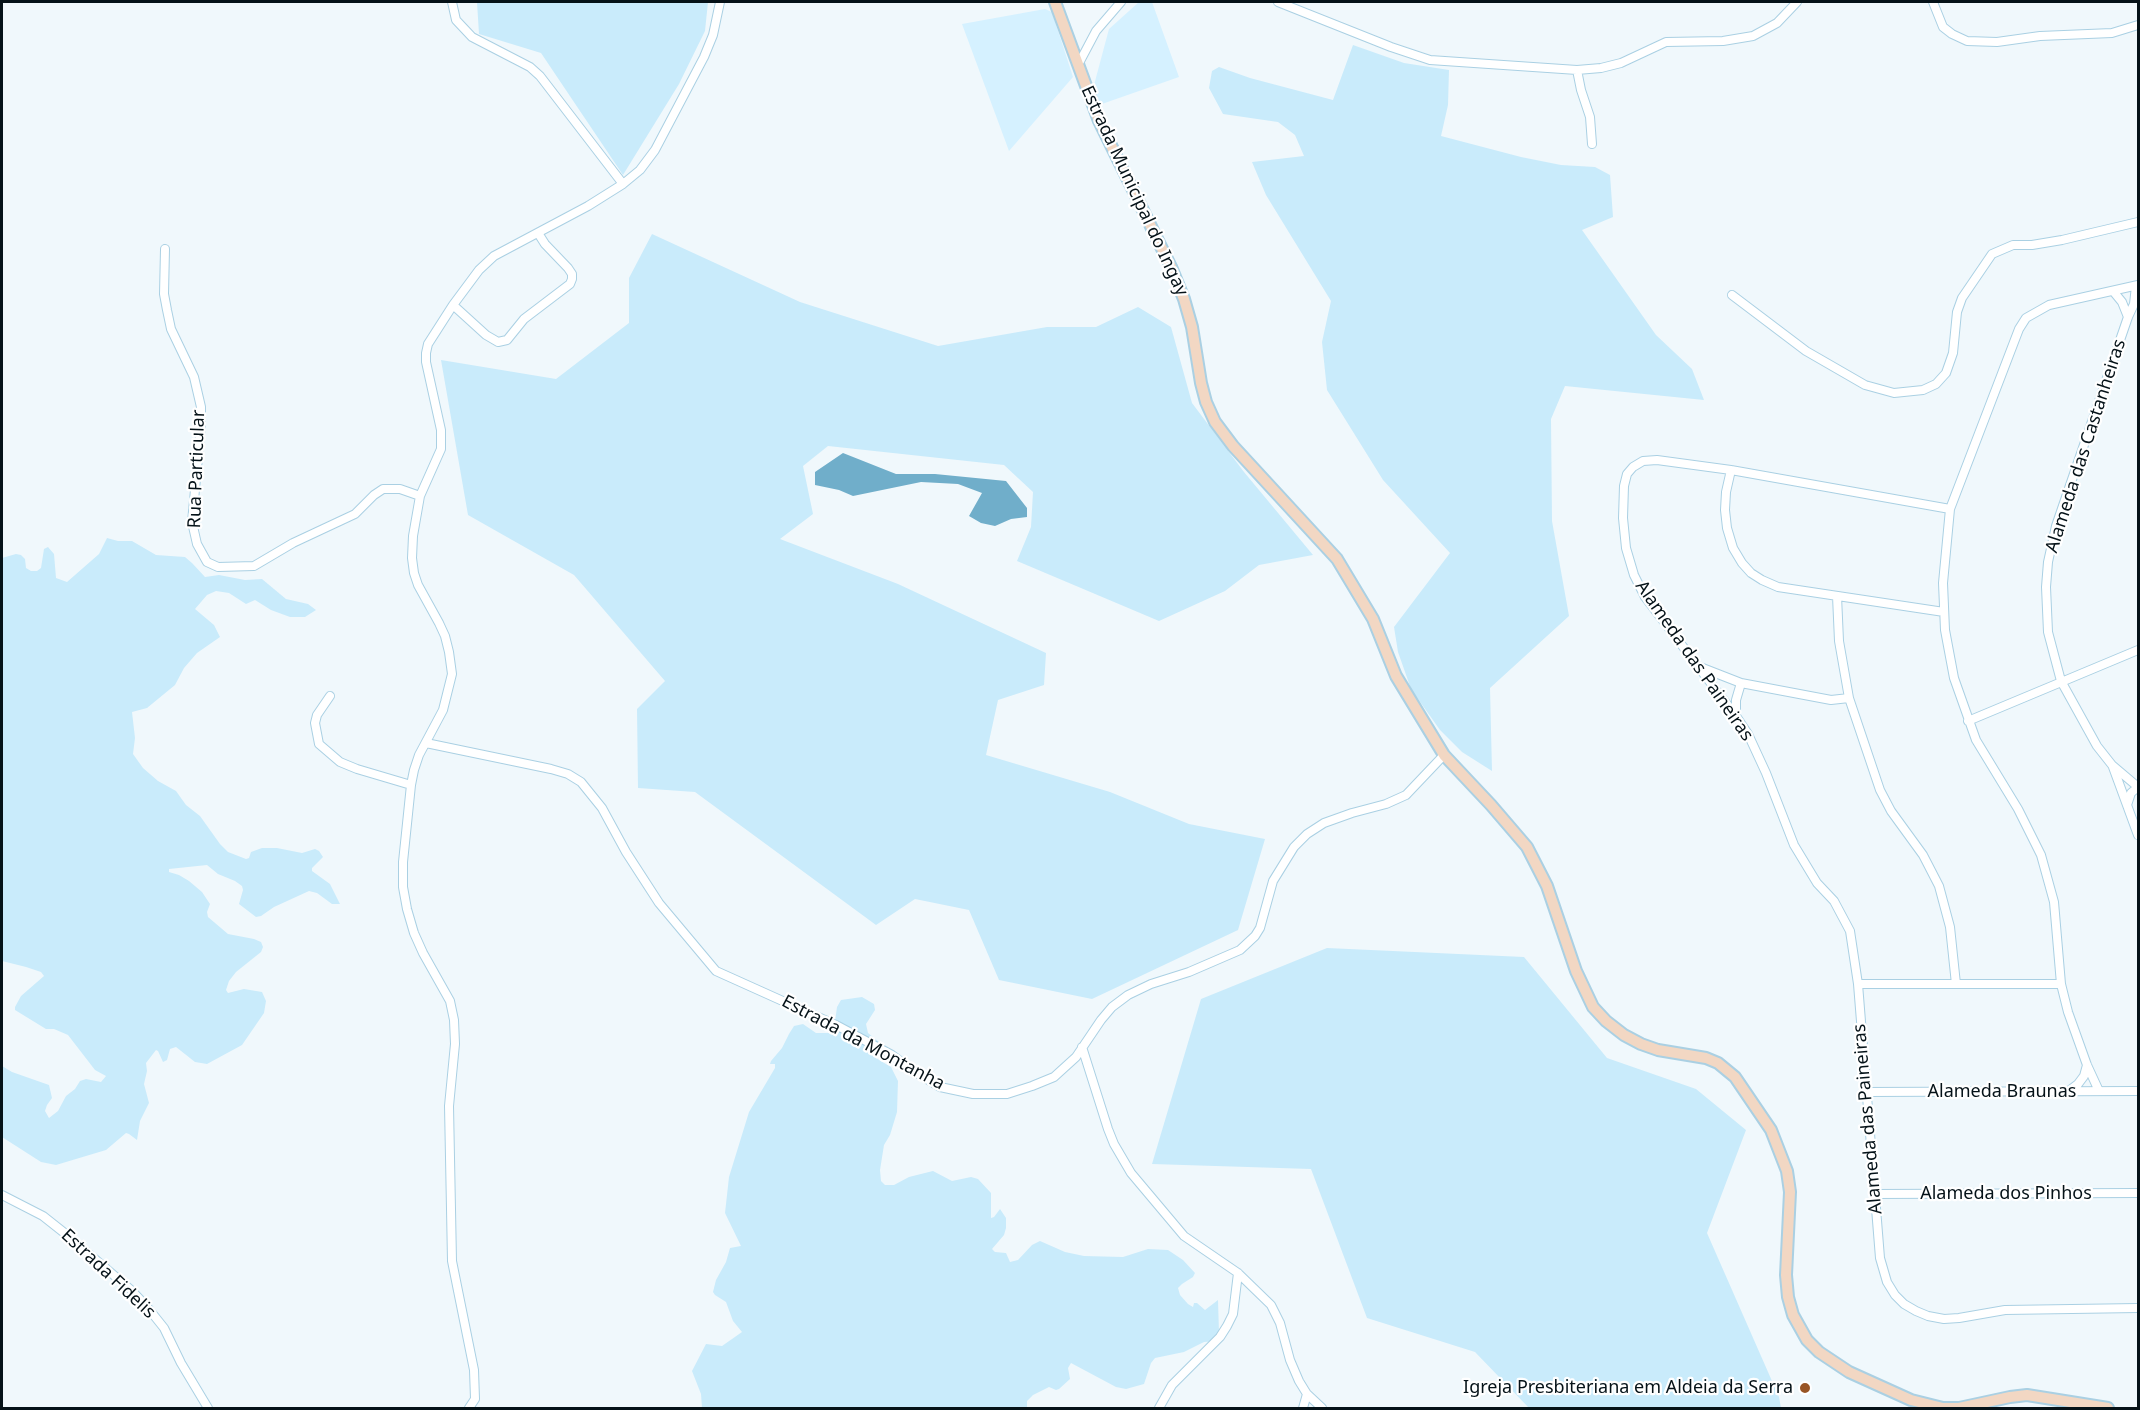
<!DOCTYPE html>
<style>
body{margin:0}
#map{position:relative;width:2140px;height:1410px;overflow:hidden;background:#f0f8fc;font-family:"Noto Sans",sans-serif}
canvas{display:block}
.frame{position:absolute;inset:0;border:3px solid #051218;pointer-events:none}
</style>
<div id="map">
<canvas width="2140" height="1410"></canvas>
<div class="frame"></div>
</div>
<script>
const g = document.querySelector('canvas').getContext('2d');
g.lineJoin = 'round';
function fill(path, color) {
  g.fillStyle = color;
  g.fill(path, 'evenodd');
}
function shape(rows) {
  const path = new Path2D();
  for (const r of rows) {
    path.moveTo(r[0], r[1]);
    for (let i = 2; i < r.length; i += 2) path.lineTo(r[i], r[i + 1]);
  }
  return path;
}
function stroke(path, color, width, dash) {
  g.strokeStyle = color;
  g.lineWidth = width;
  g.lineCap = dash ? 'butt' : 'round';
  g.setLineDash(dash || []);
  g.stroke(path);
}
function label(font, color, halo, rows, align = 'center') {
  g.font = font + ' "Noto Sans",sans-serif';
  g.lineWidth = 4.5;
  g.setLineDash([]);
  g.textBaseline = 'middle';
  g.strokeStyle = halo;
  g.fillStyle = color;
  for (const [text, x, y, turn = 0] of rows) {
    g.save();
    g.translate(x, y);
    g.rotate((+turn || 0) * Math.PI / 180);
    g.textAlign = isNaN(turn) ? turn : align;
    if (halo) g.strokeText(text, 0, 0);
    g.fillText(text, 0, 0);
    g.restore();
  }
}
const built = shape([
 [1139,2,1152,2,1179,77,1099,105,1094,85,1109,29],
 [1045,9,1052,12,1073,77,1009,151,962,24]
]);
const green = shape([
 [477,2,708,2,705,31,679,84,623,175,541,53,479,34],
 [1353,45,1404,63,1449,70,1448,105,1441,136,1521,157,1561,165,1595,167,1610,175,1613,217,1582,230,1656,335,1692,369,1704,400,1565,386,1551,419,1552,521,1569,616,1490,688,1492,771,1462,752,1440,730,1411,689,1398,652,1394,627,1450,553,1383,480,1327,390,1322,342,1331,301,1266,195,1252,162,1304,156,1295,135,1278,122,1223,114,1209,88,1212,71,1219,67,1250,78,1333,100],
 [652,234,800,302,938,346,1047,327,1096,327,1138,307,1171,327,1192,403,1244,472,1313,555,1259,565,1225,591,1159,621,1017,561,1031,527,1033,492,1004,465,828,446,803,466,813,514,780,539,898,584,1046,653,1044,685,998,700,986,755,1110,792,1189,824,1265,839,1238,930,1092,999,999,980,969,910,915,899,876,925,695,792,638,788,637,709,665,681,574,575,468,515,441,360,556,379,629,323,629,278],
 [107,538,118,541,132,541,156,555,185,557,192,563,205,577,219,575,245,580,262,579,286,599,308,604,316,610,305,617,290,617,271,610,255,600,246,604,229,593,216,591,207,595,195,609,214,625,220,637,197,653,184,668,175,685,147,708,132,712,135,738,133,754,143,768,158,781,176,791,186,805,200,816,220,844,228,852,246,859,249,858,251,852,262,848,277,848,302,853,315,849,319,851,323,857,312,868,312,871,330,884,340,904,332,904,317,893,309,891,274,907,261,916,256,917,239,904,243,890,242,886,235,881,218,874,207,865,169,869,169,872,179,875,189,881,202,892,210,904,207,912,208,917,228,934,254,939,261,942,263,947,261,952,236,972,229,981,226,990,228,993,244,989,262,992,266,1001,264,1013,242,1045,207,1064,195,1062,176,1047,170,1049,167,1060,163,1062,158,1051,156,1050,146,1063,147,1071,144,1084,149,1103,140,1121,137,1140,129,1134,126,1133,106,1150,56,1165,41,1162,2,1137,2,1066,12,1072,49,1085,52,1098,47,1105,45,1111,49,1118,58,1111,66,1096,75,1089,80,1081,86,1079,101,1082,106,1076,95,1070,68,1035,54,1029,46,1029,15,1010,15,1007,21,996,44,976,41,972,26,967,2,961,2,558,16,554,21,555,25,559,26,568,31,571,37,571,41,568,44,549,48,547,54,554,56,578,67,582,99,554],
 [1327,948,1524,957,1607,1058,1696,1089,1746,1130,1707,1233,1779,1397,1781,1408,1529,1408,1475,1352,1367,1318,1311,1169,1152,1164,1201,999],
 [862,997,874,1004,875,1010,866,1024,868,1033,910,1067,869,1048,863,1048,874,1057,891,1067,898,1081,897,1112,890,1135,884,1145,880,1170,881,1181,885,1185,894,1185,909,1177,933,1171,952,1181,971,1177,978,1179,991,1193,991,1218,994,1217,1000,1209,1006,1218,1006,1228,1004,1235,992,1249,995,1252,1006,1253,1010,1262,1018,1260,1032,1245,1040,1241,1065,1252,1084,1256,1123,1257,1148,1249,1168,1250,1183,1260,1195,1273,1193,1277,1182,1284,1178,1288,1180,1295,1188,1304,1193,1307,1194,1303,1197,1303,1205,1310,1218,1300,1219,1333,1217,1341,1204,1342,1184,1352,1155,1358,1151,1363,1144,1384,1126,1389,1116,1387,1071,1363,1068,1368,1070,1379,1059,1389,1056,1390,1049,1387,1033,1395,1027,1401,1027,1408,702,1408,701,1394,692,1371,706,1344,722,1346,742,1332,733,1321,726,1302,715,1295,713,1292,716,1280,726,1262,730,1248,741,1246,725,1213,729,1177,749,1112,775,1068,775,1064,770,1064,771,1061,782,1048,789,1034,794,1026,803,1024,816,1033,829,1033,834,1029,837,1007,841,1000]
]);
const water = shape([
 [843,453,896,474,935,474,1006,481,1027,508,1027,517,1011,519,995,526,981,523,969,516,982,493,958,484,921,482,853,496,839,490,815,485,815,472]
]);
const street = shape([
 [452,2,456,20,472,37,530,67,540,76,623,184],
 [1278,2,1391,47,1430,60,1577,70,1601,68,1621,63,1666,42,1723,41,1753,36,1777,23,1797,2],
 [1933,2,1943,27,1952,34,1967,41,1997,42,2040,36,2112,33,2138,25],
 [1078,65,1096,31,1121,2],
 [1577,70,1581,90,1590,117,1592,144],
 [165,249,164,294,167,310,171,329,194,377,201,407,201,425,192,522,197,544,207,562,218,567,254,566,293,543,355,514,374,495,383,489,400,489,420,496],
 [2113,291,2122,302,2128,317],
 [1732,295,1806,351,1865,385,1894,393,1923,390,1936,384,1946,373,1953,353,1957,312,1962,298,1992,254,2013,245,2032,245,2062,240,2138,222],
 [453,305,486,335,498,342,507,340,524,319,570,284,572,279,572,274,568,268,545,244,538,233],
 [1731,470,1726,492,1725,510,1727,528,1733,548,1742,563,1751,573,1762,580,1778,587,1944,612],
 [1950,509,1731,470,1657,460,1643,461,1633,467,1627,474,1624,486,1623,518,1626,548,1634,575,1645,597,1736,716,1748,734,1766,773,1794,845,1817,883,1834,901,1850,931,1858,984,1880,1258,1887,1282,1895,1295,1904,1304,1916,1311,1928,1316,1944,1319,1959,1318,2005,1310,2138,1308],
 [1837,596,1839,641,1849,698,1880,790,1891,811,1923,855,1939,886,1950,927,1956,984],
 [1700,667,1741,683,1831,700,1849,698],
 [330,696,317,715,315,723,319,744,340,762,357,769,411,785],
 [1736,716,1736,700,1741,683],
 [1968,721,2138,650],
 [426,743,551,769,568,774,581,782,602,808,626,852,659,903,716,971,836,1025,892,1055,915,1072,940,1087,973,1094,1007,1094,1032,1086,1054,1077,1076,1057,1101,1020,1112,1007,1128,995,1151,984,1189,972,1240,950,1255,936,1260,928,1273,881,1294,847,1307,834,1324,823,1352,813,1386,804,1406,795,1444,755],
 [2113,767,2138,835],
 [2127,805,2131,793,2138,787,2112,765,2097,746,2061,681,2048,632,2046,587,2048,562,2056,526,2128,317,2134,304,2136,286],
 [1858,984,2061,984],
 [1082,1047,1108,1129,1114,1144,1131,1173,1184,1236,1238,1273,1271,1305,1280,1323,1290,1360,1299,1381,1307,1394,1322,1408],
 [2070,1090,2078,1084,2084,1076,2087,1065],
 [2099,1091,2087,1065,2068,1012,2061,984,2054,902,2041,855,2018,809,1976,740,1954,678,1945,630,1943,583,1950,509,2019,329,2026,318,2049,305,2138,285],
 [1866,1092,2138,1091],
 [1874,1194,2138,1193],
 [2,1195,43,1216,67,1235,131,1290,148,1308,164,1328,181,1363,208,1408],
 [469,1408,475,1399,474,1370,452,1261,449,1106,455,1044,454,1020,450,1001,423,953,414,933,407,909,403,887,403,862,411,785,414,770,419,755,443,710,452,674,449,652,445,636,439,623,418,585,414,573,412,558,413,536,420,496,441,449,441,430,426,362,426,353,428,344,453,305,479,270,494,256,588,206,623,184,640,170,655,150,704,57,713,35,720,2],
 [1159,1408,1172,1385,1220,1337,1227,1326,1233,1314,1238,1273],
 [1303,1408,1307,1394]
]);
const secondary = shape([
 [1055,2,1099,121,1171,267,1184,299,1192,327,1201,383,1206,402,1215,422,1233,446,1337,559,1373,619,1396,676,1444,755,1491,805,1527,847,1547,886,1576,971,1593,1007,1606,1021,1624,1035,1641,1044,1658,1050,1706,1058,1718,1063,1735,1077,1771,1130,1787,1171,1790,1192,1786,1275,1788,1297,1793,1315,1807,1340,1819,1352,1849,1372,1911,1400,1943,1408,1959,1408,2010,1397,2027,1395,2108,1408]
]);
const markers = [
 [1805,1388,6,"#985525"]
];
const streetNames = [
 ["Estrada Municipal do Ingay",1134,191,65],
 ["Alameda das Castanheiras",2086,446,-72],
 ["Rua Particular",197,469,-88],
 ["Alameda das Paineiras",1694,661,55],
 ["Estrada da Montanha",863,1043,28],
 ["Alameda Braunas",2002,1092],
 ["Alameda das Paineiras",1868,1119,-95],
 ["Alameda dos Pinhos",2006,1194],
 ["Estrada Fidelis",108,1274,43]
];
const poiNames = [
 ["Igreja Presbiteriana em Aldeia da Serra",1793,1388]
];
fill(built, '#d5f1ff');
fill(green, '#c9ebfb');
fill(water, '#70aeca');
stroke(street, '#aad0e3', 10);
stroke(secondary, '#aad0e3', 14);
stroke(street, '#fff', 8);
stroke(secondary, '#f2d7c3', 10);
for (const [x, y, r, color] of markers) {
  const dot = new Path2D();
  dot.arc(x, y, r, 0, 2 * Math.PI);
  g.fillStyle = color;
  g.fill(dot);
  stroke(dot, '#fff', 2);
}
label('18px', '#051218', '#fff', streetNames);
label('18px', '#051218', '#fff', poiNames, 'right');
</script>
